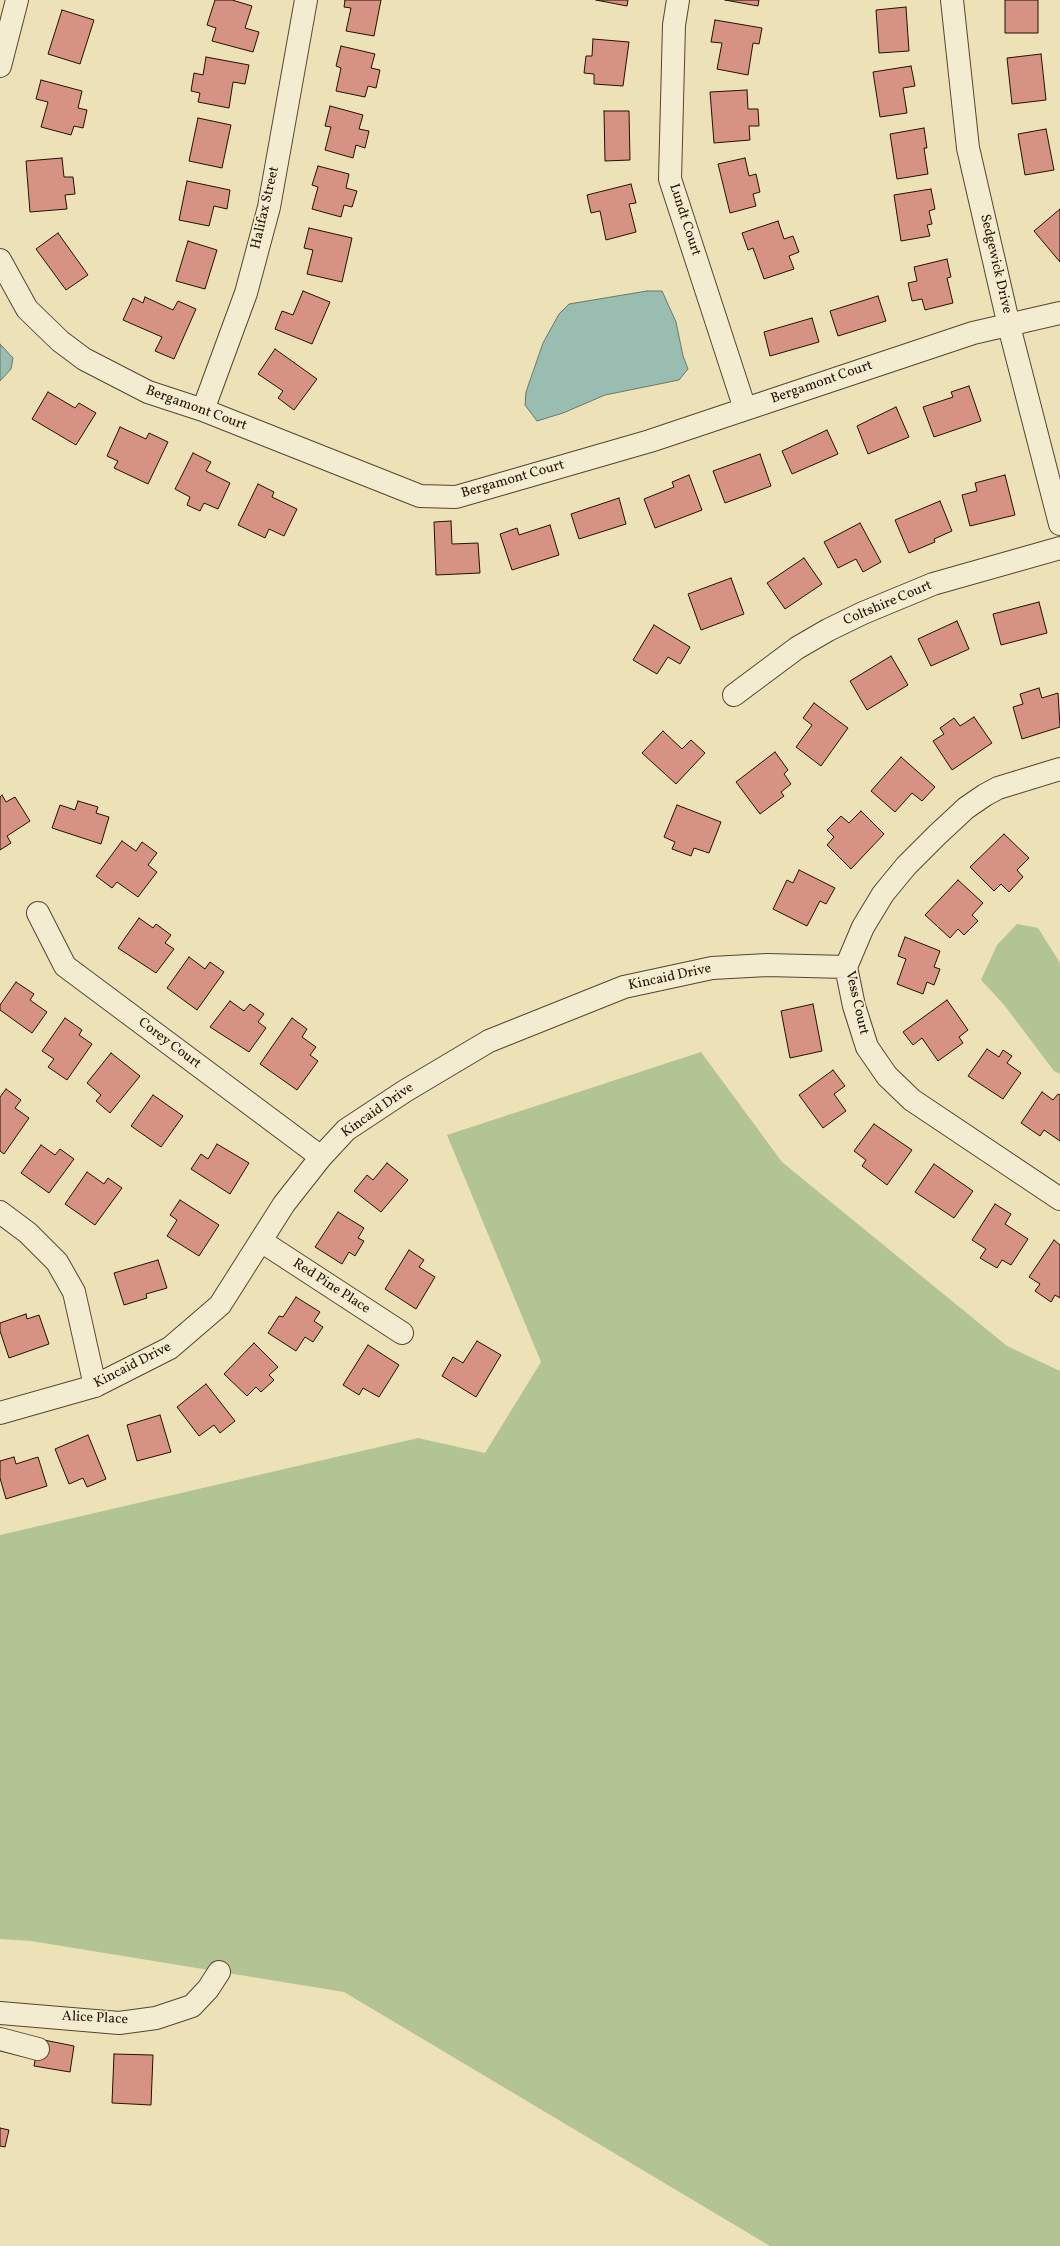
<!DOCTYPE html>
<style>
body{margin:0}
canvas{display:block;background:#ede1b8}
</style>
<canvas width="1060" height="2246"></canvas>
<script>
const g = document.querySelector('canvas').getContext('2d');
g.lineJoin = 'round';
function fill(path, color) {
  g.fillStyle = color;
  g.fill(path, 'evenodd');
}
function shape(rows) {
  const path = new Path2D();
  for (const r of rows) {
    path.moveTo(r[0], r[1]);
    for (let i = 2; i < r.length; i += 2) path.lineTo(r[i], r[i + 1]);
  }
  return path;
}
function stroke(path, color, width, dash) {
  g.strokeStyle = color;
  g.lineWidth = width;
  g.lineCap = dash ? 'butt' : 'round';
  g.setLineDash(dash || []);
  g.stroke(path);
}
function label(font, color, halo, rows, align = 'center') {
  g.font = font + ' Vollkorn,serif';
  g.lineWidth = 3.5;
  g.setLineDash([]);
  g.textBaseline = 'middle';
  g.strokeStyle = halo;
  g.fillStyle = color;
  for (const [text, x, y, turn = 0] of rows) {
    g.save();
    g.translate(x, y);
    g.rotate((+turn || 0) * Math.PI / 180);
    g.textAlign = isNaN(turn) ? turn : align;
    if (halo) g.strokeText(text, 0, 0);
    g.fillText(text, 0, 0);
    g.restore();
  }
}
const green = shape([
 [1017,924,1038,928,1060,963,1060,1074,1054,1071,1005,1006,981,980,997,945],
 [701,1052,782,1162,1007,1346,1060,1371,1060,2246,770,2246,344,1992,31,1941,0,1939,0,1535,418,1438,485,1453,541,1362,447,1135]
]);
const water = shape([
 [647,291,662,291,676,322,683,356,688,369,679,380,605,395,563,413,537,421,525,405,526,392,543,343,559,314,569,304,647,291],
 [0,344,13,358,11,369,0,381,0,344]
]);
const building = shape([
 [215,0,232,0,252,6,245,28,259,32,253,52,212,41,216,28,207,25,215,0],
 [345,0,381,0,374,36,346,31,351,8,344,7,345,0],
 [596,0,628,0,627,6,596,0],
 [725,0,759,0,758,6,725,0],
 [1005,0,1038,0,1038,33,1005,33,1005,0],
 [906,7,909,51,879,53,876,10,906,7],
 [62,10,94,20,80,64,48,54,62,10],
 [715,20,762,28,759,44,753,43,748,75,717,69,722,43,711,42,715,20],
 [593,39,629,42,623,86,594,84,594,74,584,73,586,56,592,56,593,39],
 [341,46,375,54,371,68,380,70,376,88,368,86,365,97,336,91,341,68,336,66,341,46],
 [1041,54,1046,100,1012,104,1007,58,1041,54],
 [206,57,249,65,245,84,233,82,229,108,198,102,200,93,191,91,194,73,203,75,206,57],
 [911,66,915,86,903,88,907,113,880,117,873,72,911,66],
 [41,80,82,91,78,108,87,110,83,128,74,126,71,135,41,127,48,102,36,99,41,80],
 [747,90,748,109,758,109,759,126,749,126,750,140,714,143,710,92,747,90],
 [330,106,363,115,359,129,369,131,365,148,356,145,353,158,325,150,331,127,325,126,330,106],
 [604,111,629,111,630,160,605,161,604,111],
 [198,118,231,125,222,168,189,161,198,118],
 [924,128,927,148,924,148,928,174,897,179,890,134,924,128],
 [1046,129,1054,170,1025,175,1018,134,1046,129],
 [62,158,64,177,73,177,75,194,65,195,67,209,30,212,26,161,62,158],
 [745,158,749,176,756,174,760,192,753,194,756,206,730,213,718,164,745,158],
 [318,166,349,174,346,188,357,191,352,207,344,205,341,217,312,209,318,187,312,185,318,166],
 [187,181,230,190,227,209,214,206,209,226,179,220,187,181],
 [631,184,636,203,629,204,636,232,606,240,600,211,591,213,587,195,631,184],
 [931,189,935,209,929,211,932,224,927,225,930,236,901,241,894,195,931,189],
 [1060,209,1060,262,1034,231,1060,209],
 [778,221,784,239,793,236,799,252,789,256,794,269,764,279,753,248,748,250,742,233,778,221],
 [309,228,352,238,342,282,307,274,313,250,304,248,309,228],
 [58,233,88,275,66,290,36,249,58,233],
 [188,241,217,250,205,289,176,281,188,241],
 [947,259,951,277,947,278,953,303,925,310,922,299,912,301,908,283,917,281,914,267,947,259],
 [303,291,330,302,312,344,275,329,282,311,293,315,303,291],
 [878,296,886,321,838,336,830,311,878,296],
 [145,297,173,310,178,301,196,309,174,359,155,351,162,337,123,320,133,298,143,303,145,297],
 [812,318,819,342,770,356,764,332,812,318],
 [275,349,317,379,294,410,278,398,283,391,258,374,275,349],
 [969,386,981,421,934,437,923,407,953,397,951,392,969,386],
 [48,392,75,408,79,403,96,413,76,445,32,419,48,392],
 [896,407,909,437,868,454,857,426,896,407],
 [120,427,146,439,149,433,168,442,148,484,114,468,118,461,107,456,120,427],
 [827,430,838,454,792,474,782,451,827,430],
 [193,453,211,462,206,471,230,483,218,509,204,503,200,511,187,505,190,497,175,489,193,453],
 [760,454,771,486,725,503,713,471,760,454],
 [689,475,702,510,655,528,644,499,674,487,672,482,689,475],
 [1005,475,1015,515,970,526,962,495,977,491,975,483,1005,475],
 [258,484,274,492,272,497,297,509,284,536,269,529,265,538,238,525,258,484],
 [619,498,626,524,579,539,571,514,619,498],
 [940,501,952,531,934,539,935,542,909,553,895,520,940,501],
 [451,521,452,544,478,543,480,573,436,575,434,522,451,521],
 [860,523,881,562,863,572,856,559,838,568,824,542,860,523],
 [550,525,559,555,512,570,500,534,517,528,519,535,550,525],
 [804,558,822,584,785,609,767,583,804,558],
 [731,578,744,614,701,630,688,594,731,578],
 [1039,602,1047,633,1001,645,993,614,1039,602],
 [957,621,969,649,931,666,918,639,957,621],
 [654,625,690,647,680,664,668,657,657,674,633,660,654,625],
 [891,656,908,685,867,710,850,681,891,656],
 [1039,688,1042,698,1058,693,1060,727,1022,739,1013,707,1023,704,1020,694,1039,688],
 [814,703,848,728,821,766,796,747,812,725,803,718,814,703],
 [974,717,992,743,952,770,933,741,944,734,940,728,954,718,960,726,974,717],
 [663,731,682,749,691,740,705,753,676,784,642,753,663,731],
 [775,752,788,770,784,774,791,784,781,792,784,796,760,814,736,782,775,752],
 [901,757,935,787,922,801,912,793,895,812,871,791,901,757],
 [2,795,6,802,15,797,30,821,7,836,11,843,0,850,0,797,2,795],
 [78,801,98,807,96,813,109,817,101,844,52,828,60,805,75,810,78,801],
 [677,805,721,822,709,853,694,848,691,856,672,849,675,842,664,837,677,805],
 [861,811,884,834,851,869,827,845,834,837,827,830,841,816,849,823,861,811],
 [1004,834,1029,858,1017,870,1023,877,1009,892,1001,884,994,891,970,867,1004,834],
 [122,841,136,851,142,842,157,853,148,865,157,872,138,897,117,882,112,888,96,876,122,841],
 [799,870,835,888,826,904,820,901,807,926,773,909,787,880,793,883,799,870],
 [958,880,983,903,972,915,978,921,964,935,958,929,950,938,925,915,958,880],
 [139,918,153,928,156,924,171,935,165,943,174,949,156,973,118,948,139,918],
 [905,937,940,951,934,967,940,969,934,985,927,982,923,994,897,984,906,959,898,956,905,937],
 [189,957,205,969,210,962,224,972,197,1010,167,988,189,957],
 [16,982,34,994,30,1000,47,1012,32,1033,0,1010,0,1005,16,982],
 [947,1000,968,1030,959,1037,963,1043,938,1061,922,1038,913,1045,903,1032,947,1000],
 [230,1001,244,1011,250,1004,264,1014,258,1022,266,1028,249,1052,210,1027,230,1001],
 [813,1004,822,1051,790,1058,781,1011,813,1004],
 [65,1018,82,1030,79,1035,92,1044,67,1080,48,1067,54,1059,42,1051,65,1018],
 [292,1018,307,1029,302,1037,316,1047,310,1055,318,1061,297,1090,260,1064,292,1018],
 [987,1049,999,1057,1003,1050,1012,1056,1007,1063,1021,1073,1003,1099,968,1076,987,1049],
 [111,1053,140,1076,110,1113,96,1101,101,1095,87,1083,111,1053],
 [833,1070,845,1086,834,1094,846,1111,823,1128,799,1095,833,1070],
 [6,1089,21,1100,15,1108,29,1118,4,1154,0,1151,0,1097,6,1089],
 [1042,1092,1053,1100,1058,1094,1060,1095,1060,1141,1044,1130,1040,1136,1021,1123,1042,1092],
 [153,1095,183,1116,161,1147,131,1126,153,1095],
 [874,1124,912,1150,887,1185,862,1166,866,1160,854,1151,874,1124],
 [217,1144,249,1163,230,1194,191,1169,201,1154,208,1159,217,1144],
 [41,1145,55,1155,60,1149,74,1159,49,1193,21,1173,41,1145],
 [387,1163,408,1180,381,1212,354,1191,367,1175,373,1180,387,1163],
 [934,1164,973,1191,954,1218,915,1192,934,1164],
 [87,1172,104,1184,108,1178,122,1188,95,1225,65,1204,87,1172],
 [180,1200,219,1225,199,1256,167,1236,177,1220,170,1215,180,1200],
 [995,1204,1011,1214,1005,1224,1028,1239,1011,1265,1002,1260,997,1268,980,1258,986,1249,972,1240,995,1204],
 [338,1212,364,1228,358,1238,364,1241,355,1256,349,1252,342,1264,315,1247,338,1212],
 [1054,1240,1060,1245,1060,1298,1055,1295,1051,1302,1035,1291,1040,1284,1029,1277,1054,1240],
 [409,1250,424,1260,419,1267,435,1277,416,1309,385,1289,409,1250],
 [158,1260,167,1288,146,1294,147,1298,124,1305,114,1273,158,1260],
 [296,1297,320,1312,314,1321,323,1327,313,1342,305,1337,296,1351,268,1333,279,1316,283,1317,296,1297],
 [26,1314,27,1319,39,1315,49,1344,9,1358,0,1331,0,1323,26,1314],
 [477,1341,501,1355,476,1397,442,1376,453,1357,463,1363,477,1341],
 [254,1343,278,1367,269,1375,274,1380,261,1392,256,1387,247,1396,224,1374,254,1343],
 [368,1345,399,1365,379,1397,363,1388,359,1395,343,1385,368,1345],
 [206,1384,235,1421,220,1433,214,1425,199,1436,177,1407,206,1384],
 [160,1415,171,1452,137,1461,127,1425,160,1415],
 [88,1435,106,1479,87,1487,83,1478,69,1484,55,1449,88,1435],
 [14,1457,16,1464,38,1457,47,1486,6,1499,0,1478,0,1461,14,1457],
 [39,2039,74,2046,70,2072,34,2066,39,2039],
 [114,2054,153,2055,151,2105,112,2103,114,2054],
 [0,2128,9,2130,5,2147,0,2146,0,2128]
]);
const minor = shape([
 [678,0,674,25,670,179,745,409],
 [952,0,968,148,1009,326,1060,524],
 [0,66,17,0],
 [0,260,27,309,60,341,84,359,148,392,203,410,420,496,456,497,650,441,973,333,1060,313],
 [203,410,246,293,269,207,306,0],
 [734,695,797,648,828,630,863,613,933,584,1060,548],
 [1060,769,998,788,985,795,966,808,937,835,906,866,883,894,863,927,846,967,854,1006,867,1047,887,1076,912,1100,1060,1199],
 [38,913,65,966,321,1157],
 [0,1212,28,1233,57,1262,74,1292,95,1386],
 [261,1241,402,1333],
 [0,1413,95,1386,170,1348,220,1305,284,1204,321,1157,346,1130,405,1091,489,1041,624,987,712,968,767,965,846,967],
 [0,2013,119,2023,156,2018,192,2006,208,1989,219,1972],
 [0,2039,38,2049]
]);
const streetNames = [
 ["Halifax Street",266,208,-77],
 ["Lundt Court",684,220,72],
 ["Sedgewick Drive",995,264,77],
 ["Bergamont Court",822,383,-19],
 ["Bergamont Court",196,409,20],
 ["Bergamont Court",513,480,-16],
 ["Coltshire Court",888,604,-23],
 ["Kincaid Drive",670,978,-12],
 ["Vess Court",856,1003,77],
 ["Corey Court",169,1044,37],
 ["Kincaid Drive",378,1111,-35],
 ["Red Pine Place",331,1287,33],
 ["Kincaid Drive",133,1366,-27],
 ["Alice Place",95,2019,3]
];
fill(green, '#b2c494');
fill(water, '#99bdb1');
stroke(water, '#6a786a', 1);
fill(building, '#d69282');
stroke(building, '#241100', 1);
stroke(minor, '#56452e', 24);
stroke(minor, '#f3ecd1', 22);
label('14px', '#241100', '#f3ecd1', streetNames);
</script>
